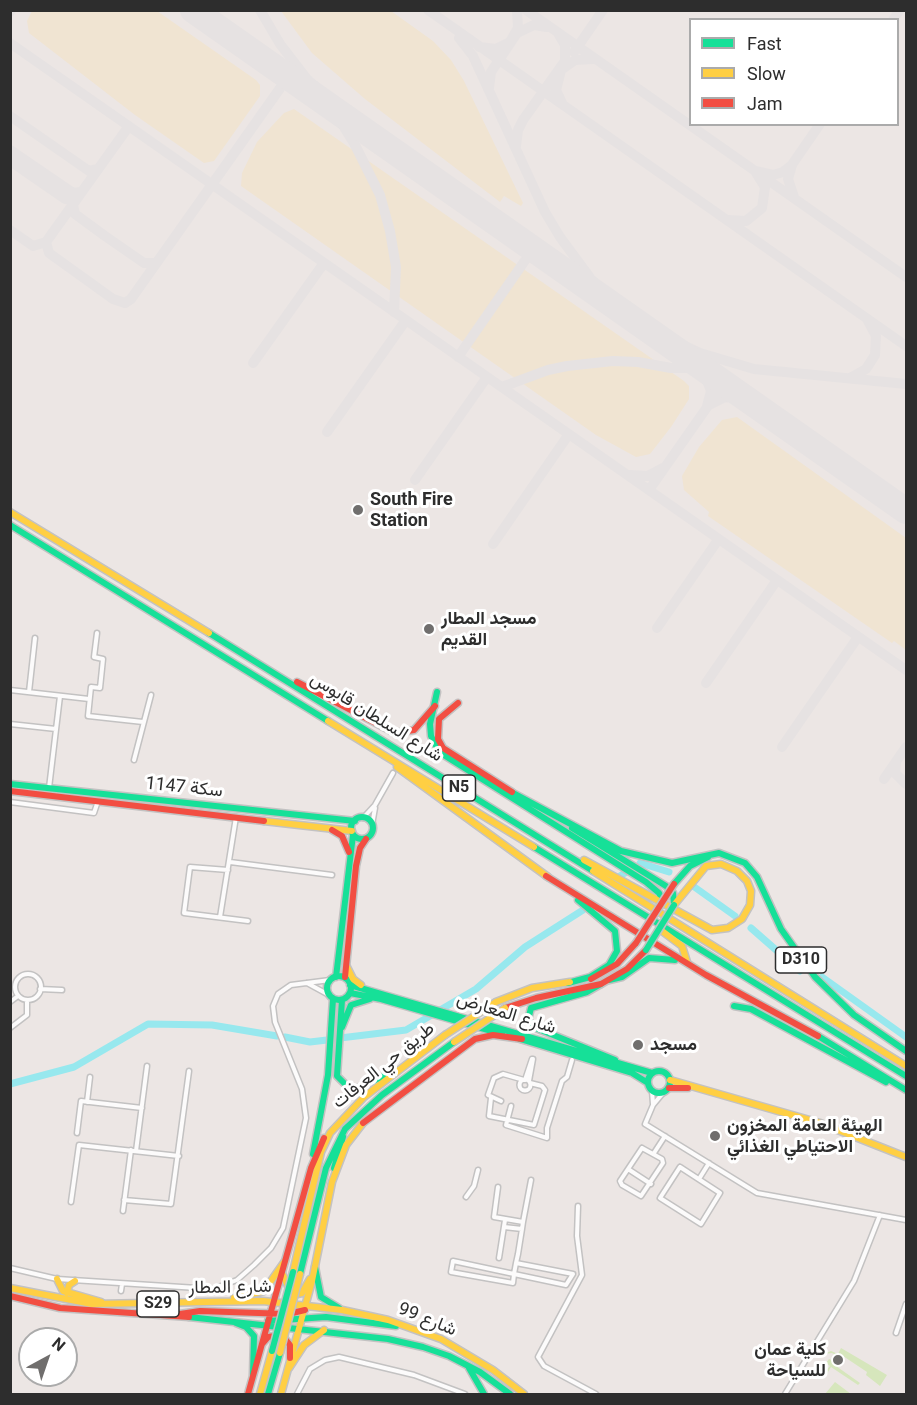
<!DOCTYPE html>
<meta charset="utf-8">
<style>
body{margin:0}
#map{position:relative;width:917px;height:1405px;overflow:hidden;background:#ece6e4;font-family:Roboto,sans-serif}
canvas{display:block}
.frame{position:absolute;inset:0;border:12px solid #2d2d2d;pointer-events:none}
.legend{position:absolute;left:689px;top:18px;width:210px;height:108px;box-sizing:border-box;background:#fff;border:2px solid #ababab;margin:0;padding:8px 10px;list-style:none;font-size:18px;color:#2d2d2d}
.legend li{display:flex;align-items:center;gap:12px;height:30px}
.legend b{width:30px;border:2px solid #ababab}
.north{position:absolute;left:18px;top:1327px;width:60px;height:60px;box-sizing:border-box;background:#fff;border:2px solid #ababab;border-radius:50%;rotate:40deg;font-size:16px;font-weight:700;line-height:24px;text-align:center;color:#2d2d2d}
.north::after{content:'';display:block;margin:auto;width:21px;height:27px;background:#706e6d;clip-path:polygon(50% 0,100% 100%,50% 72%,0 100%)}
</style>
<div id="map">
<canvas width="917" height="1405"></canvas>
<div class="frame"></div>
<ul class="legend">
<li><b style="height:8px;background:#16e098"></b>Fast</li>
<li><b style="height:8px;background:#ffcf43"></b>Slow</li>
<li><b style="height:8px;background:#f24e42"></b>Jam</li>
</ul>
<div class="north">N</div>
</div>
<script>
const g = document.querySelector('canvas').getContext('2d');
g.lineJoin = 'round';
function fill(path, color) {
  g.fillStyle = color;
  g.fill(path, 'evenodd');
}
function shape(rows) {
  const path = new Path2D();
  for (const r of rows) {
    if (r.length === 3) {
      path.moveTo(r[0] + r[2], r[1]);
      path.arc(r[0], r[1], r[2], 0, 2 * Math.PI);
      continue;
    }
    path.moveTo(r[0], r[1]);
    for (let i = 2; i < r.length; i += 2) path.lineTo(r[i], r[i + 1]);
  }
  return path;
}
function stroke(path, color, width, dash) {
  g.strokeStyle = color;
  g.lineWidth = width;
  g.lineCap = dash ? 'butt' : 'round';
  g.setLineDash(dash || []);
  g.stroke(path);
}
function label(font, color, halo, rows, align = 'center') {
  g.font = font + ' Roboto,Vazirmatn,sans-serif';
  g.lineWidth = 6;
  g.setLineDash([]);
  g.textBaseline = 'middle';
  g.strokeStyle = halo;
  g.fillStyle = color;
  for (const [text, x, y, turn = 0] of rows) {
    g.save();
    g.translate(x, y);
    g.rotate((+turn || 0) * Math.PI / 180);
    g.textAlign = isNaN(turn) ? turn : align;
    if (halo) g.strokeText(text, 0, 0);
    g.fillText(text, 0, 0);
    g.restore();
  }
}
const green = shape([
 [841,1348,887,1375,880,1386,866,1375,867,1372,843,1356,841,1358,832,1353,824,1354,831,1351,838,1354],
 [829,1359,838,1363,836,1366,860,1383,858,1385,831,1367,825,1377,822,1375,830,1366,826,1363],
 [835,1382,851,1394,825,1394]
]);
const sand = shape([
 [32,11,157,11,256,80,260,85,260,96,214,161,204,163,135,115,29,33,27,21],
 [281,11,391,11,433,41,451,60,464,81,523,203,521,206,504,196,500,202,365,99,312,53],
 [294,109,684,381,689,386,689,399,671,427,650,454,636,457,596,435,241,186,242,173,257,142,284,113],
 [737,417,906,538,906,650,894,641,892,643,708,516,709,512,684,490,682,476,699,447,722,420]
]);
const river = shape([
 [640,863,669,872],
 [620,876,625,873],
 [693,886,735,916],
 [751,928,800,971],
 [822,977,906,1037],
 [285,1037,310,1042,327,1040],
 [332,1039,406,1030,476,989,525,947,583,910],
 [10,1084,74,1067,148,1024,212,1025,277,1036]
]);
const taxiway = shape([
 [260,10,280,44,307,79,366,132],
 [428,10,906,346],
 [526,10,906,277],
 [10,12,11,10],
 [893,20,899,11],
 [459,38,473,56,545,212,560,237,591,279,635,321],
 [10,43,906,670],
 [479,47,496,49,510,42,518,28,517,10],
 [574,52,603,10],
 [489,88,491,72,517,33,534,25,547,27],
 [562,103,556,90,561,70,575,60,593,59],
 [332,108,354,143,380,195,390,231,396,267,394,312],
 [10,116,89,171,98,169],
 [516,146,518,130,523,120,565,61,565,45,559,35],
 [10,150,73,193,81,192],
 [10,161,65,199,75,200,73,205,75,214,105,236,144,263,156,263],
 [789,169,820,124],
 [728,220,746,221,762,208,765,187,755,171,773,175,783,172,792,165,788,179,794,197],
 [10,230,33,246,46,242,129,126],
 [46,242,49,253,113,299,125,303,131,299,288,77],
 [644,327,700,353,754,369,906,384],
 [458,357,533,249],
 [253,363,324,263],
 [850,378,866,369,875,355,876,336,868,321],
 [502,387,548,370,567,366,613,361,638,362,671,368,702,368,711,391,707,406,725,397,750,401],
 [327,432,406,320],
 [630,475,648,476,663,468],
 [415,480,487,377],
 [649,490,724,383],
 [493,544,569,434],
 [657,628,718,540],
 [706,683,777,580],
 [782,747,858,637],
 [896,762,895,773,906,784],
 [884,779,906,747]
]);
const runway = shape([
 [193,10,906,511]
]);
const street = shape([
 [97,633,94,657,103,659,100,688,91,687,88,716,143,722],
 [10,690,89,699],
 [29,692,35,638],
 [10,724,56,729],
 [134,760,151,695],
 [49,788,60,696],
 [10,802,94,813,98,801],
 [363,818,375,805,393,773],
 [372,825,375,808],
 [230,862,332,875],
 [228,870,190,867,184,913,248,921],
 [220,917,236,817],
 [28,987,13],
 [307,983,329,995],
 [40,989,62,990],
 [10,1002,18,996],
 [10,1028,27,1015,27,1000],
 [525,1085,5.5],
 [525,1080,532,1059],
 [529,1081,533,1059],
 [652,1091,653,1104],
 [663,1093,653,1105,645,1124,757,1193,906,1220],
 [491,1098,489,1116,534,1125,545,1090,542,1086,530,1083],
 [501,1101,488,1095,494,1078,503,1074,524,1080],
 [87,1102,90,1077],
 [511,1106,506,1125,547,1138,547,1128,562,1081,567,1077,572,1060],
 [77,1133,81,1101,142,1108],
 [642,1148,662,1159,663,1163,641,1196,622,1185,620,1181,642,1148],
 [136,1151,147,1066],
 [654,1153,665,1136],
 [680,1167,720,1193,701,1224,660,1198,680,1167],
 [628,1169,651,1184],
 [699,1179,709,1163],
 [498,1187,494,1217,523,1222],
 [466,1197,474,1186,478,1170],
 [124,1200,171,1204,189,1071],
 [71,1202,79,1145,179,1156],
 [578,1206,577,1236,582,1275,538,1357,544,1366,596,1394],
 [123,1211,131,1150],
 [504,1227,522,1229],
 [499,1258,505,1220],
 [516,1263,573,1274,566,1285,514,1274,453,1261,451,1272,513,1283,514,1274,516,1263,518,1254,522,1229,523,1222,531,1180],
 [10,1268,57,1279,213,1289,237,1280,254,1265,271,1248,283,1228,306,1118,302,1089,275,1022,273,1006,278,994,291,985,330,980],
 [121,1291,122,1284],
 [896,1333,906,1304],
 [297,1394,310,1369,325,1360,339,1357,414,1375,465,1394],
 [785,1394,854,1281,880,1215]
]);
const fast = shape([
 [10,525,328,721],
 [209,633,593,871],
 [437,692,430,724,431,736,439,752,646,882,659,893,663,901],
 [10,784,355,821],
 [511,792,621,851,672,863,719,853,745,863,757,877,781,929,815,977,854,1015,906,1051],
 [362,828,11],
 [572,828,666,886,673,893,674,904],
 [534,847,906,1076],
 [674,884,690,866,708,857],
 [339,988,12],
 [336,977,353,835],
 [609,980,622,977,649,958,675,960],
 [568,983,590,977,609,965,617,951,615,931,578,900],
 [601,984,587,992,531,1008,528,1020,536,1028,615,1060],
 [350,985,652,1073],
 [350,993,381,999,502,1034],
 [342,1000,337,1076,348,1087,355,1089,386,1075],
 [734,1006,751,1009,886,1082],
 [342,1027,351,1005,370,999],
 [818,1036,906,1090],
 [520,1039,632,1073,648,1083],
 [659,1082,11],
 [313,1154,328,1075,333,999],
 [334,1168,343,1137],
 [315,1267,321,1297,339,1308],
 [300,1274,326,1168,345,1129,382,1095,454,1042],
 [189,1317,388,1339,423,1347,449,1356,480,1372,510,1394],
 [268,1321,326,1317,396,1326],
 [236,1323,246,1327,254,1336,253,1374],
 [469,1368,484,1394],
 [268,1394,280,1353]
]);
const slow = shape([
 [10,512,209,633],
 [328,721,534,847],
 [397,767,548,877],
 [264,821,352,831],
 [584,860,712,930,728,928,742,919,750,905,751,891,747,881,737,871,721,864,706,866,674,905],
 [593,871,906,1066],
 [662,931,682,946,687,962],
 [347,967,353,979,361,985],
 [496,1002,532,988,570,982],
 [670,1080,820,1123,906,1157],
 [293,1272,321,1152,330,1133,364,1097,445,1035],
 [282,1273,292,1295,302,1293,310,1279],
 [57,1279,63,1291,101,1302],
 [10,1288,92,1304,263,1301,342,1310,388,1320,441,1339,493,1370,524,1394],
 [67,1293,69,1285,75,1281],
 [234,1298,264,1291,285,1261],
 [289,1368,304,1345,324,1330],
 [260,1394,272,1351],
 [281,1394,312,1281,332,1182,346,1145,363,1123]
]);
const jam = shape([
 [297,682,395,733,414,730,435,706],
 [458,703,439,719,438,739,443,748,512,792],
 [10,791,264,821],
 [332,830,342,836,349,852],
 [546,876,706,975,818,1036],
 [345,977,356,866,360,848,366,839],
 [591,979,617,964,636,943],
 [505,1008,536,998,601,984,627,969,646,950],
 [669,1088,688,1088],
 [363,1123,475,1039,493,1035,522,1039],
 [10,1296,60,1308,189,1317],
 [180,1314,200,1311,288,1314,305,1310],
 [262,1344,268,1337,282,1335,290,1345,290,1358],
 [248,1394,311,1168,324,1138]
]);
const fastBridge = shape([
 [646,950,674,905],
 [272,1351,293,1272]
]);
const slowBridge = shape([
 [445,1035,496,1002],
 [454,1042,505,1008],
 [280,1353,300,1274]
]);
const jamBridge = shape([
 [636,943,674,884]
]);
const markers = [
 [358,510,6,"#706e6d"],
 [429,629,6,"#706e6d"],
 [638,1045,6,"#706e6d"],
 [715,1136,6,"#706e6d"],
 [838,1360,6,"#706e6d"]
];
const shields = [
 [459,788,33],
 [801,960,51],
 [158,1304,42]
];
const shieldNames = [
 ["N5",459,788],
 ["D310",801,960],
 ["S29",158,1304]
];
const poiNames = [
 ["South Fire",370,500],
 ["Station",370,521],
 ["مسجد المطار",441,619],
 ["القديم",441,640],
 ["مسجد",650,1045],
 ["الهيئة العامة المخزون",727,1126],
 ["الاحتياطي الغذائي",727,1147],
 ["كلية عمان",826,1350,"right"],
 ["للسياحة",826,1371,"right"]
];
const streetNames = [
 ["شارع السلطان قابوس",376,718,32],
 ["سكة 1147",184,788,6],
 ["شارع المعارض",506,1014,17],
 ["طريق حي العرفات",384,1066,-39],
 ["شارع المطار",230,1288,-1],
 ["99 شارع",427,1320,22]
];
fill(green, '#d6e6bc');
fill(sand, '#f0e4d2');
stroke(river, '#97e8ee', 7);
stroke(taxiway, '#e6e2e2', 10);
stroke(runway, '#e6e2e2', 26);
stroke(street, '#c3c2c2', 7);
stroke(fast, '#c3c2c2', 9);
stroke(slow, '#c3c2c2', 9);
stroke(jam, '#c3c2c2', 9);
stroke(street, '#fcfbfb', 4);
stroke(fast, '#16e098', 6);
stroke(slow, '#ffcf43', 6);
stroke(jam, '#f24e42', 6);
stroke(fastBridge, '#c3c2c2', 9, []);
stroke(slowBridge, '#c3c2c2', 9, []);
stroke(jamBridge, '#c3c2c2', 9, []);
stroke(fastBridge, '#16e098', 6);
stroke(slowBridge, '#ffcf43', 6);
stroke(jamBridge, '#f24e42', 6);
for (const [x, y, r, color] of markers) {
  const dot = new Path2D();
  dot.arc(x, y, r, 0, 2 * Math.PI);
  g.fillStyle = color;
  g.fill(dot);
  stroke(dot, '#fff', 2);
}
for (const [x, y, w] of shields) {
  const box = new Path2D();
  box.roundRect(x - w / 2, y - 13, w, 26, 4.5);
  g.fillStyle = '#fff';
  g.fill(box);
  stroke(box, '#2d2d2d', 1.5);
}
label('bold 16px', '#2d2d2d', null, shieldNames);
label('bold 18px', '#2d2d2d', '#fff', poiNames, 'left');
label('18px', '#2d2d2d', '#fff', streetNames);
</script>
